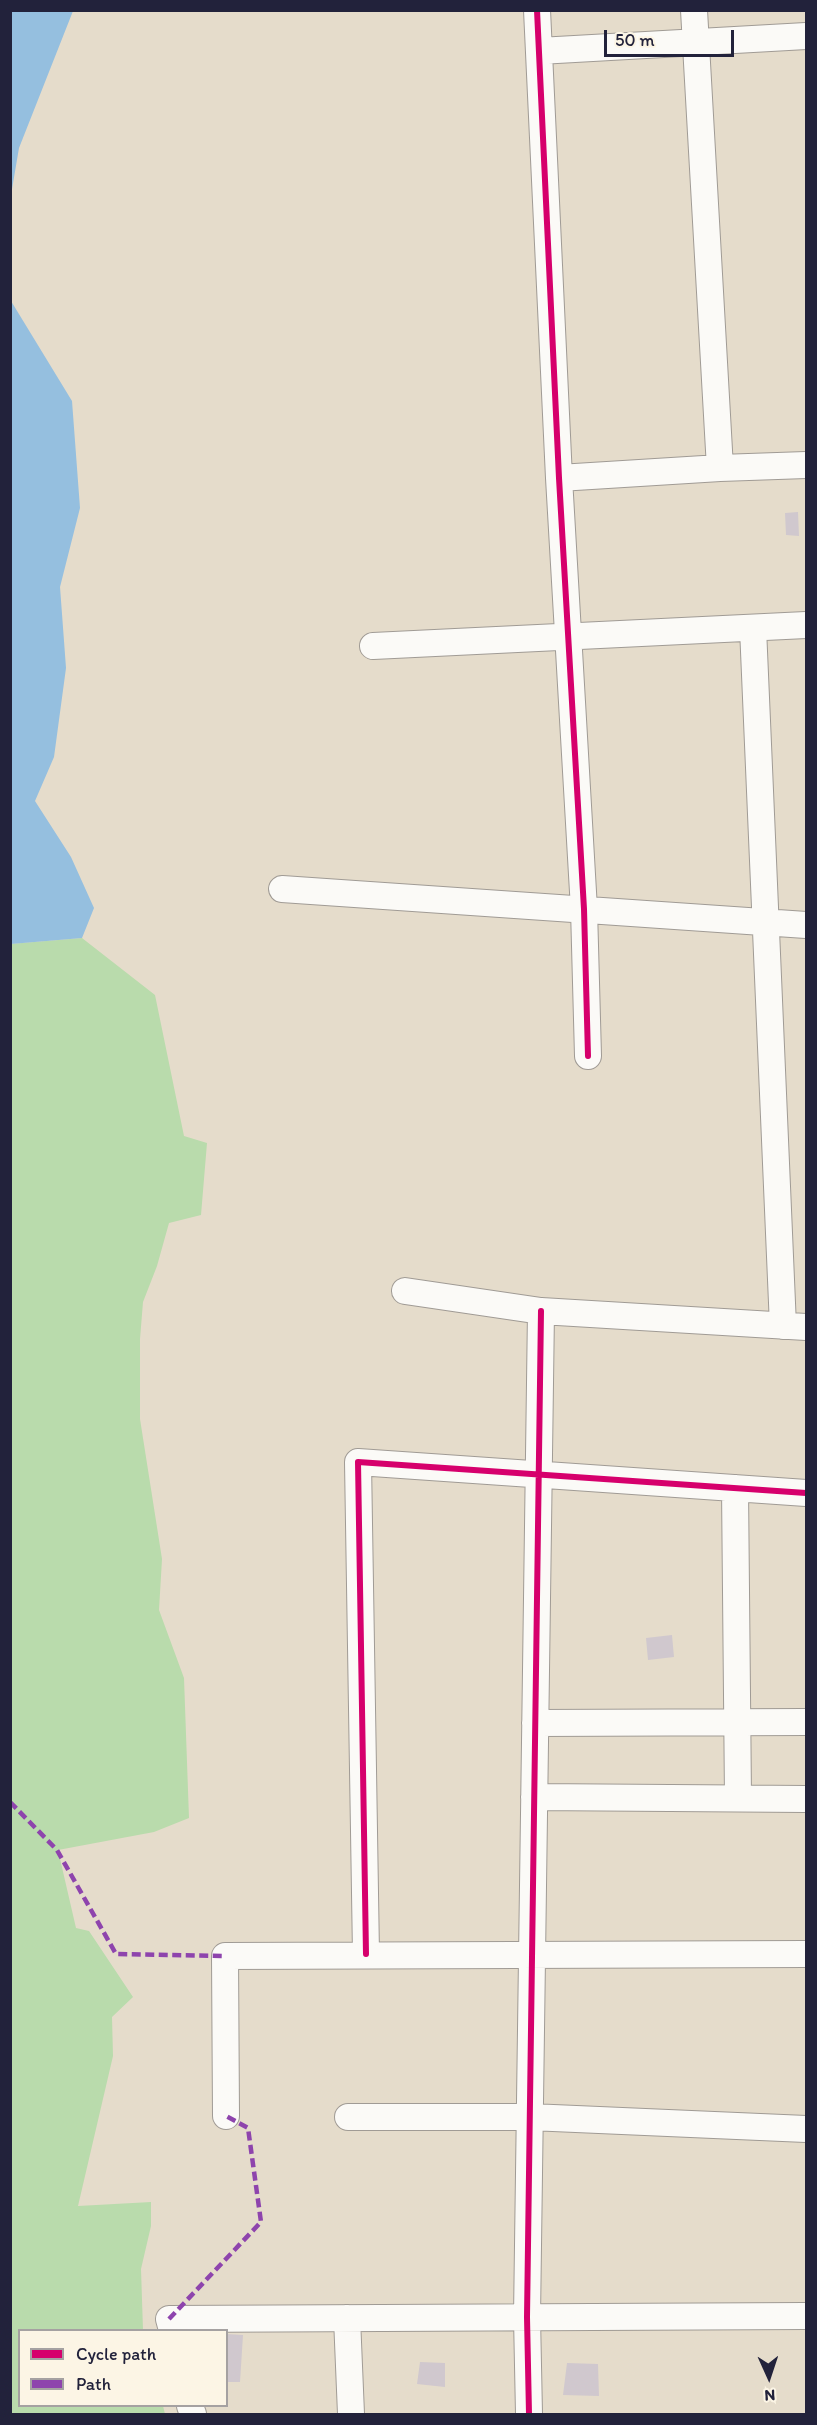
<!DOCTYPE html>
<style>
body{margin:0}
#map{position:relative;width:817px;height:2425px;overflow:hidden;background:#e5dccb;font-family:Itim,sans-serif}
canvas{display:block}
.frame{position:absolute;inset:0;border:12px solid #22223b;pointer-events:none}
.legend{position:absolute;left:18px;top:2329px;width:210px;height:78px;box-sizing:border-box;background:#fcf5e5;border:2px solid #a5a1a1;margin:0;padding:8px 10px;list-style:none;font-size:18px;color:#22223b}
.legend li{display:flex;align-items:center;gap:12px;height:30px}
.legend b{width:30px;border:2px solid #a5a1a1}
.north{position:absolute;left:739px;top:2347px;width:60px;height:60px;-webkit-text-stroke:4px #fcf5e5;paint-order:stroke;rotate:177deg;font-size:16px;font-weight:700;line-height:24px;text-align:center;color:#22223b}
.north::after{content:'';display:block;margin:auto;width:21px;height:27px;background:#22223b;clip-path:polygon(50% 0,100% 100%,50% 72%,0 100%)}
.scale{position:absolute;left:604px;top:30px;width:130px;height:27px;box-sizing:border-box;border:3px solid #22223b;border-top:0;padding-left:8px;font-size:18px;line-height:21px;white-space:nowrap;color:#22223b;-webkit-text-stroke:4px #fcf5e5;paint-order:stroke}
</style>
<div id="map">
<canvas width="817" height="2425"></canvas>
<div class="frame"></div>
<ul class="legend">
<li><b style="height:8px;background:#d6006c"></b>Cycle path</li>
<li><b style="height:8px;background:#8e44ad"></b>Path</li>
</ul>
<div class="north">N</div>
<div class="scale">50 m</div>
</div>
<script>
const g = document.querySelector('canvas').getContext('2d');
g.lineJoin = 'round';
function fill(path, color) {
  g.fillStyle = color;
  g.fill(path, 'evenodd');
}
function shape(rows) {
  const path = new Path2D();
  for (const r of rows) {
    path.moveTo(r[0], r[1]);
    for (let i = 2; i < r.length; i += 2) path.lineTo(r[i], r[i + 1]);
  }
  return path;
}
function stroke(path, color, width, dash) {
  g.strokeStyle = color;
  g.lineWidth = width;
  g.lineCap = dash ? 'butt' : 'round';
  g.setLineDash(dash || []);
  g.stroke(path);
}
const green = shape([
 [82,938,155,995,184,1136,207,1143,201,1215,169,1223,157,1266,143,1302,140,1339,140,1419,162,1559,159,1610,184,1678,189,1818,154,1832,58,1850,76,1928,89,1931,133,1997,112,2017,113,2056,78,2206,151,2202,151,2226,141,2269,143,2330,20,2330,20,2406,163,2406,165,2414,11,2414,10,944]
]);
const water = shape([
 [11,10,73,11,19,148,11,195],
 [11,301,72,401,80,508,60,587,66,668,54,757,35,801,71,857,94,908,82,938,11,944]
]);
const building = shape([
 [798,512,799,536,786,535,785,513],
 [672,1635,674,1657,648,1660,646,1638],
 [226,2334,243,2335,240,2382,226,2382],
 [420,2362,445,2363,445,2387,417,2384],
 [567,2363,598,2364,599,2396,563,2395]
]);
const minor = shape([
 [537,10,559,478,584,909,588,1056],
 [694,10,720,468],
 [539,51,806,36],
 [559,478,720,468,806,465],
 [753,628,783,1326],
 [373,646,806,625],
 [282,889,806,925],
 [405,1291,541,1311,806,1327],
 [735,1488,738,1798],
 [535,1723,806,1722],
 [534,1797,806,1799],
 [366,1954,358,1462,806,1493],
 [226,2116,225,1956,806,1954],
 [348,2117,530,2117,806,2129],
 [347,2318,351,2414],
 [172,2330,169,2319,806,2316],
 [190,2406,193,2414],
 [529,2414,527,2317,541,1311]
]);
const quiet = shape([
 [10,1802,57,1850,116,1954,225,1956],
 [169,2319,261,2222,248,2128,226,2116]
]);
const cycleway = shape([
 [537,10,559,478,584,909,588,1056],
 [366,1954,358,1462,806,1493],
 [529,2414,527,2317,541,1311]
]);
fill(green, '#b9dbac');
fill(water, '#95bfdf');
fill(building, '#d0c8ce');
stroke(minor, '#a09b95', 28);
stroke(minor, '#fbfaf7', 26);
stroke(quiet, '#8e44ad', 4.5, [9, 4.5]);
stroke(cycleway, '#d6006c', 6);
</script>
